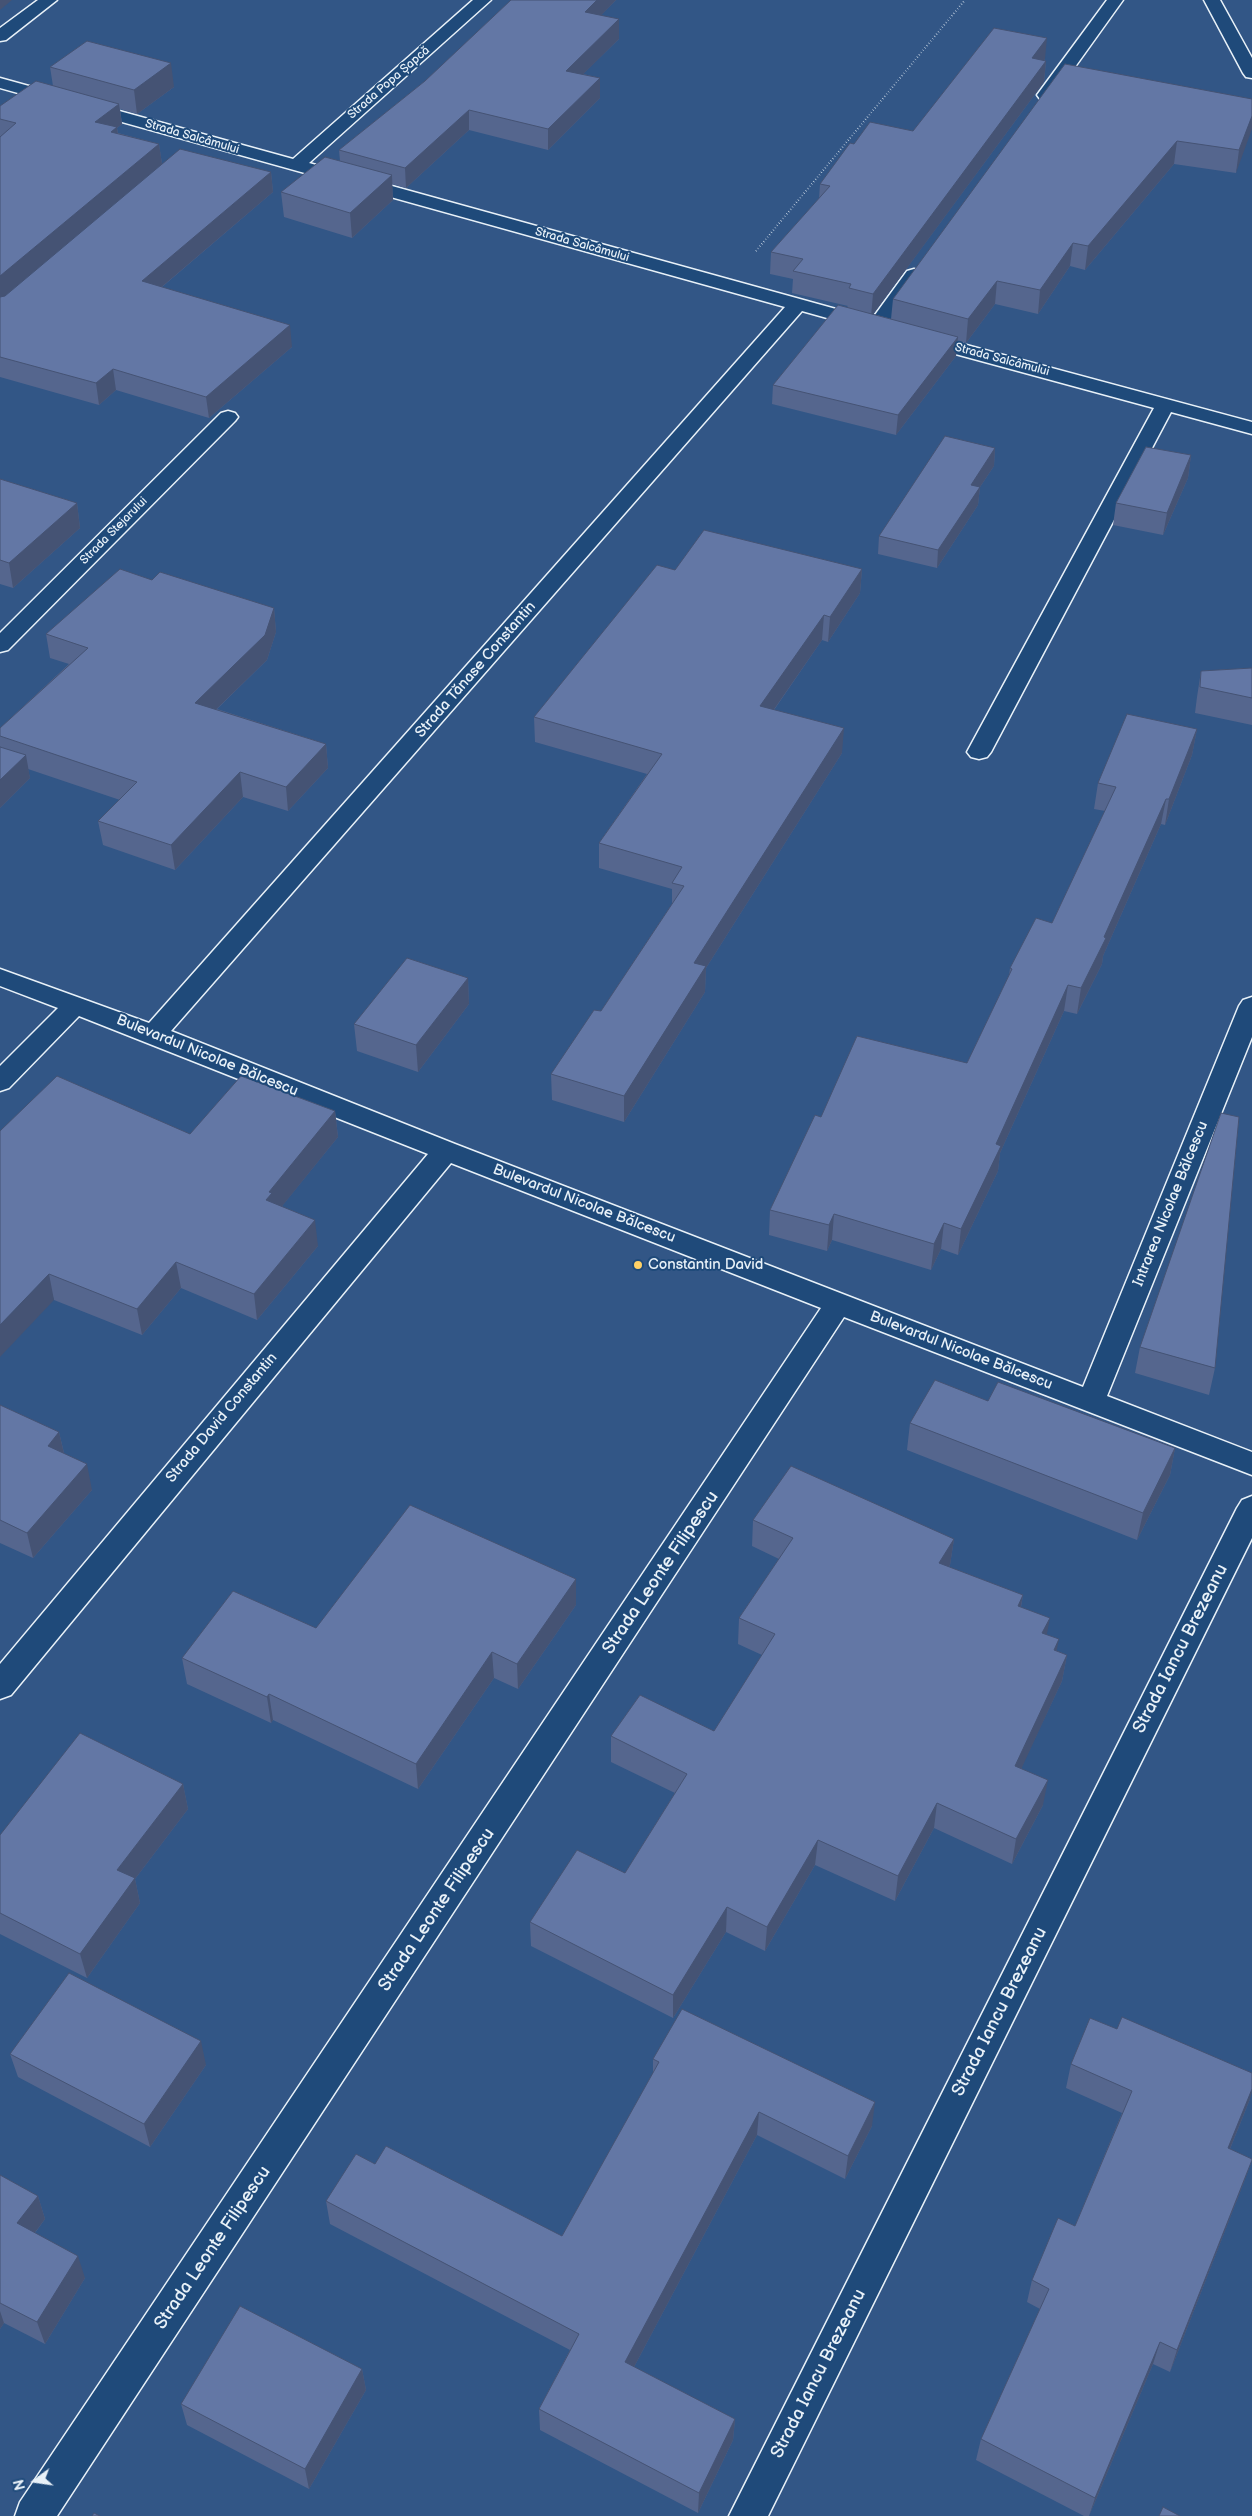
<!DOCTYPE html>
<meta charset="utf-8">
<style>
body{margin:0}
#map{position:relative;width:1252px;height:2516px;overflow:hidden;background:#325686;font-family:"Balsamiq Sans",sans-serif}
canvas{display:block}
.north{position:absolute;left:10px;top:2456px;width:50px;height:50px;-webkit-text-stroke:4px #1f4a7a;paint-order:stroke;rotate:256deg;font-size:14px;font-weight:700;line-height:20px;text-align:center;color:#e8f1f8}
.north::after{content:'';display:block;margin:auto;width:18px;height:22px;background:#e8f1f8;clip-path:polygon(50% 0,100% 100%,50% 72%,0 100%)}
</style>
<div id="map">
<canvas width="1252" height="2516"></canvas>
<div class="north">N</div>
</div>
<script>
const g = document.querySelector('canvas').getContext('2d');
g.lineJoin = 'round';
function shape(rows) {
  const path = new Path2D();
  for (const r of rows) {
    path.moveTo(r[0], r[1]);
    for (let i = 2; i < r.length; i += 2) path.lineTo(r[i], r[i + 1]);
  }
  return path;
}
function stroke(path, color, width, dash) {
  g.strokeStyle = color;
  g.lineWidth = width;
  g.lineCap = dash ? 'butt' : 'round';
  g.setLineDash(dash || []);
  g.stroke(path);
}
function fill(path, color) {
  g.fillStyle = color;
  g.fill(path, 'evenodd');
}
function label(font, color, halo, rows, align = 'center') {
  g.font = font + ' "Balsamiq Sans",sans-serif';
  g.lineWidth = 4;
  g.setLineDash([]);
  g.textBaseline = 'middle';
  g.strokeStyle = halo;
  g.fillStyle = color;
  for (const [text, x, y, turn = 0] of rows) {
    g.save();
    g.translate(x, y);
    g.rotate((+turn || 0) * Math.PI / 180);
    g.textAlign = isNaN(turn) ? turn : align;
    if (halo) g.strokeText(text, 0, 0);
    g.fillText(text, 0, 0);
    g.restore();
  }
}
const path = shape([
 [756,251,965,0]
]);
const street = shape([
 [38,0,57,0,6,40,0,41,0,28,38,0],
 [473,0,491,0,309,163,872,319,907,271,914,269,921,271,923,275,884,330,877,332,802,311,171,1031,455,1144,1083,1387,1239,1006,1243,1000,1252,997,1252,1037,1107,1396,1252,1452,1252,1475,844,1317,57,2516,15,2516,20,2502,821,1308,451,1163,11,1695,0,1699,0,1664,428,1154,79,1016,9,1088,0,1091,0,1066,58,1008,0,986,0,969,149,1023,785,307,0,88,0,78,293,159,473,0],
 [1107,0,1123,0,1052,99,1040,99,1037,95,1107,0],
 [1204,0,1220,0,1252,58,1252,78,1246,77,1243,73,1204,0],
 [922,333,1252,422,1252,434,1171,412,991,752,987,757,979,759,971,757,967,752,1154,408,915,343,912,339,915,335,922,333],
 [228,411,235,413,238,417,235,421,8,650,0,652,0,633,221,413,228,411],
 [1252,1496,1252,1538,768,2516,729,2516,1237,1508,1242,1500,1252,1496]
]);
const wall = shape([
 [511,0,616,0,601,15,619,39,583,74,600,78,600,98,548,150,469,130,406,188,392,184,393,200,352,238,284,217,281,192,340,161,339,150,425,81],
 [1045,59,1044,61,1046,61,1044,82,873,314,891,319,893,299,1252,99,1236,173,1174,164,1085,270,1070,266,1038,314,995,304,966,343,957,341,956,356,896,435,772,404,773,385,847,307,848,306,792,293,793,279,770,274,771,252,819,199,820,184,854,144,913,131],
 [50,67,174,87,137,114,120,109,122,124,117,128,118,133,159,144,162,164,4,297,271,172,273,192,162,287,292,347,209,418,116,390,99,405,0,377,0,106,53,86],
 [995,448,994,466,980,487,978,505,937,568,878,554,879,536],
 [1191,455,1188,478,1163,535,1113,525,1116,503],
 [0,479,77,503,80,528,13,588,0,584],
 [862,569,860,593,828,642,822,640,774,710,842,753,706,968,705,992,624,1122,552,1100,551,1074,601,1011,672,904,672,889,599,868,599,843,647,774,535,742,534,717,675,570],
 [152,580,274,608,276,632,267,660,217,709,326,744,328,768,288,811,243,797,175,870,103,845,98,821,120,800,28,769,30,778,0,808,0,728,69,664,50,658,46,634],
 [1252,668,1252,725,1195,713,1197,697,1201,671],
 [1197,729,1192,755,1165,825,1161,824,1103,956,1102,964,1077,1014,1064,1011,1000,1153,998,1171,958,1255,941,1249,931,1270,832,1240,827,1251,769,1235,770,1210,821,1117,967,1063,1009,976,1010,968,1052,923,1105,811,1094,809,1098,783],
 [468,978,469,1004,418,1072,357,1051,354,1024],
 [335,1111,338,1137,282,1206,318,1246,257,1320,181,1288,142,1335,54,1300,0,1131,190,1134],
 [1140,1347,1215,1368,1209,1395,1135,1373],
 [988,1401,1175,1448,1170,1475,1137,1540,907,1450,910,1423],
 [0,1405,59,1432,64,1453,92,1490,33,1558,0,1543],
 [753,1520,954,1539,950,1565,949,1567,1023,1595,1021,1607,1047,1635,1057,1651,1067,1655,1062,1681,1021,1768,1043,1805,1012,1864,934,1828,895,1901,815,1865,765,1951,726,1932,673,2018,531,1946,530,1922,625,1873,675,1793,611,1762,611,1736,714,1731,762,1655,738,1644,739,1618,779,1559,752,1546],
 [576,1605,518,1689,494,1678,418,1789,273,1720,271,1723,187,1684,182,1658,316,1628],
 [183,1784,188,1809,135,1879,140,1903,87,1978,0,1934,0,1835],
 [10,2054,206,2065,150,2147,18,2077],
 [653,2059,872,2126,845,2179,757,2135,634,2367,735,2419,733,2440,698,2513,540,2430,539,2409,570,2350,330,2224,326,2201,375,2164,562,2236,653,2074],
 [1071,2064,1250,2099,1230,2149,1252,2160,1244,2182,1170,2372,1153,2364,1089,2516,1084,2516,976,2460,981,2439,1040,2309,1027,2302,1032,2280,1075,2226,1122,2113,1066,2088],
 [0,2175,38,2196,45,2219,35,2233,85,2278,45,2344,4,2323,0,2329],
 [362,2369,366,2390,309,2489,187,2425,181,2404]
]);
const shadedWall = shape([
 [0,0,12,0,0,10],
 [597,0,616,0,585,32,585,12],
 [619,19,619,39,566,91,566,71],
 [1047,38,1045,59,1029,80,1032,58],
 [1046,61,1044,82,871,317,873,294],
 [171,63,174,87,137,114,134,90],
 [600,78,600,98,548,150,548,129],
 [119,104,122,124,117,128,120,147,95,122],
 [469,110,469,130,406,188,405,168],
 [1252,116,1252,129,1236,173,1239,150],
 [1177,141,1174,164,1085,270,1088,246],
 [159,144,162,164,0,300,0,276],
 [271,172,273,192,144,302,142,281],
 [392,175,393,200,352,238,350,213],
 [1073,243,1070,266,1038,314,1040,290],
 [997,281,995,304,966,343,968,319],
 [290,325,292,347,209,418,206,397],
 [958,337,956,356,896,435,898,415],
 [113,369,116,390,99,405,96,383],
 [995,448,994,466,970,502,971,485],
 [1191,455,1188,478,1163,535,1167,513],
 [980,487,978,505,937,568,938,550],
 [77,503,80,528,13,588,9,563],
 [862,569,860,593,828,642,830,617],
 [274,608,276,632,267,660,198,727,195,703],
 [824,615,822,640,759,731,760,706],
 [844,728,842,753,706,968,705,992,624,1122,624,1096,694,963],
 [1197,729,1192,755,1165,825,1169,799],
 [326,744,328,768,288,811,286,787],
 [26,755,30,778,0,808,0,780],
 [240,772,243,797,175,870,171,845],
 [1166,799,1161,824,1103,956,1102,964,1077,1014,1081,988],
 [468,978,469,1004,418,1072,416,1045],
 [1068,985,1064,1011,1000,1153,998,1171,958,1255,961,1229,996,1144],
 [335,1111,338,1137,275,1215,266,1200,269,1192],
 [834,1214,832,1240,827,1251,829,1225],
 [315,1220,318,1246,257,1320,254,1294],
 [944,1223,941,1249,931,1270,934,1244],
 [176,1262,181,1288,142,1335,137,1309],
 [49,1274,54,1300,0,1357,0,1325],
 [59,1432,65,1458,48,1446],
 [1175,1448,1170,1475,1137,1540,1143,1513],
 [87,1464,92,1490,33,1558,27,1533],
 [954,1539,950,1565,935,1589,939,1563],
 [576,1579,576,1605,518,1689,517,1664],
 [1023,1595,1018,1621,1018,1606],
 [1050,1618,1045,1644,1042,1633],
 [1059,1639,1054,1665,1054,1650],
 [492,1652,494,1678,418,1789,416,1764],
 [1067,1655,1062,1681,1011,1791,1015,1766],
 [269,1694,273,1720,271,1723,267,1697],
 [1048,1780,1043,1805,1012,1864,1016,1839],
 [183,1784,188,1809,135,1879,140,1903,87,1978,80,1954,117,1870],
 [937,1803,934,1828,895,1901,898,1876],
 [818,1840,815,1865,765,1951,767,1927],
 [727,1907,726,1932,673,2018,673,1995],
 [201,2041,206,2065,150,2147,144,2124],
 [1252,2089,1252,2092,1250,2099,1221,2171,1228,2148],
 [875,2102,872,2126,845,2179,848,2156],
 [759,2112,757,2135,625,2384,625,2362],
 [1252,2160,1244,2182,1170,2372,1177,2350],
 [38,2196,45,2219,25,2246,17,2223],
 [78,2256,85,2278,45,2344,37,2322],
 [0,2311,4,2323,0,2329],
 [1160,2342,1153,2364,1089,2516,1095,2498],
 [362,2369,366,2390,309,2489,305,2469],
 [735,2419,733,2440,698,2513,699,2493]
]);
const building = shape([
 [511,0,597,0,585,12,619,19,566,71,600,78,548,129,469,110,405,168,339,150,425,81,511,0],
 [994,28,1047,38,1032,58,1046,61,873,294,849,288,851,284,793,271,803,259,771,252,830,186,820,184,850,143,854,144,870,122,913,131,994,28],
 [87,41,171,63,134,90,50,67,87,41],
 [1065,64,1252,99,1252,116,1239,150,1177,141,1088,246,1073,243,1040,290,997,281,968,319,893,299,1065,64],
 [36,81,119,104,95,122,117,127,111,132,159,144,0,276,0,137,16,123,0,119,0,106,36,81],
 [180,149,271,172,142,281,290,325,206,397,113,369,96,383,0,357,0,297,5,296,180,149],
 [325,157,392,175,350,213,281,192,325,157],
 [838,305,958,337,898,415,773,385,838,305],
 [945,436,995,448,971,485,980,487,938,550,879,536,945,436],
 [1146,447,1191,455,1167,513,1116,503,1146,447],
 [0,479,77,503,9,563,0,560,0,479],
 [704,530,862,569,830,617,824,615,760,706,844,728,694,963,706,966,624,1096,551,1074,594,1010,601,1011,684,886,672,883,682,867,599,843,662,754,534,717,657,565,675,570,704,530],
 [120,569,152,580,160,572,274,608,265,635,195,703,326,744,286,787,240,772,171,845,98,821,137,782,0,736,0,728,88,648,46,634,120,569],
 [1252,668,1252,698,1200,687,1201,671,1252,668],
 [1127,714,1197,729,1169,799,1166,799,1104,937,1106,938,1081,988,1068,985,996,1144,1001,1146,961,1229,944,1223,934,1244,834,1214,829,1225,770,1210,815,1115,821,1117,857,1036,967,1063,1012,969,1010,968,1036,918,1052,923,1116,787,1098,783,1127,714],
 [0,747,26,755,0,780,0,747],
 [407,958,468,978,416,1045,354,1024,407,958],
 [57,1076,190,1134,241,1076,335,1111,269,1192,272,1193,266,1200,315,1220,254,1294,176,1262,137,1309,49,1274,0,1325,0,1131,57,1076],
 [1221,1113,1239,1117,1215,1368,1140,1347,1221,1113],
 [935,1380,988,1401,998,1382,1175,1448,1143,1513,910,1423,935,1380],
 [0,1405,59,1432,48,1446,87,1464,27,1533,0,1520,0,1405],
 [791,1466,954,1539,939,1563,1023,1595,1018,1606,1050,1618,1042,1633,1059,1639,1054,1650,1067,1655,1015,1766,1048,1780,1016,1839,937,1803,898,1876,818,1840,767,1927,727,1907,673,1995,530,1922,577,1850,625,1873,687,1774,611,1736,640,1695,714,1731,775,1634,739,1618,793,1538,753,1520,791,1466],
 [410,1505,576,1579,517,1664,492,1652,416,1764,269,1694,267,1697,182,1658,233,1591,316,1628,410,1505],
 [80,1733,183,1784,117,1870,135,1878,80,1954,0,1913,0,1835,80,1733],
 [69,1973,201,2041,144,2124,10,2054,69,1973],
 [682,2009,875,2102,848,2156,759,2112,625,2362,735,2419,699,2493,539,2409,579,2334,326,2201,356,2154,375,2164,386,2146,562,2236,659,2062,653,2059,682,2009],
 [1122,2017,1252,2073,1252,2089,1228,2148,1252,2159,1252,2160,1177,2350,1160,2342,1095,2498,981,2439,1049,2289,1032,2280,1058,2218,1075,2226,1132,2091,1071,2064,1090,2018,1117,2029,1122,2017],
 [0,2175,38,2196,17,2223,78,2256,37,2322,0,2303,0,2175],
 [240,2306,362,2369,305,2469,181,2404,240,2306],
 [1163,2507,1180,2516,1159,2516,1163,2507],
 [94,2513,100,2516,92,2516,94,2513]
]);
const markers = [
 [638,1265,5,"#ffd166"]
];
const farStreetnames = [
 ["Strada Popa Șapcă",389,83,-41],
 ["Strada Salcâmului",192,137,16],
 ["Strada Salcâmului",582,245,16],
 ["Strada Salcâmului",1002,360,15],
 ["Strada Stejarului",114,531,-45]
];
const streetNames = [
 ["Strada Tănase Constantin",476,670,-49],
 ["Bulevardul Nicolae Bălcescu",207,1056,22],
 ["Bulevardul Nicolae Bălcescu",584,1204,21],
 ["Intrarea Nicolae Bălcescu",1171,1204,-68],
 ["Bulevardul Nicolae Bălcescu",961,1351,21],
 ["Strada David Constantin",222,1418,-50]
];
const poiNames = [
 ["Constantin David",648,1265]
];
const nearStreetnames = [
 ["Strada Leonte Filipescu",661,1573,-56],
 ["Strada Iancu Brezeanu",1181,1649,-63],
 ["Strada Leonte Filipescu",437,1910,-56],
 ["Strada Iancu Brezeanu",1000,2012,-63],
 ["Strada Leonte Filipescu",213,2248,-56],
 ["Strada Iancu Brezeanu",819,2374,-63]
];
stroke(street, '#e8f1f8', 3);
stroke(path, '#e8f1f8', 2, [0.5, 2.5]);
fill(street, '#1f4a7a');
fill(wall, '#55668e');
fill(shadedWall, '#455374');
fill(building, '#6377a5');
stroke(building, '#455374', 1);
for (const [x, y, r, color] of markers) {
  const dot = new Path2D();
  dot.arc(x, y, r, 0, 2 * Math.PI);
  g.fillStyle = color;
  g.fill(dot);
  stroke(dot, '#1f4a7a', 2);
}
label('12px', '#e8f1f8', '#1f4a7a', farStreetnames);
label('15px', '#e8f1f8', '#1f4a7a', streetNames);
label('15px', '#e8f1f8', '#1f4a7a', poiNames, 'left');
label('18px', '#e8f1f8', '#1f4a7a', nearStreetnames);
</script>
